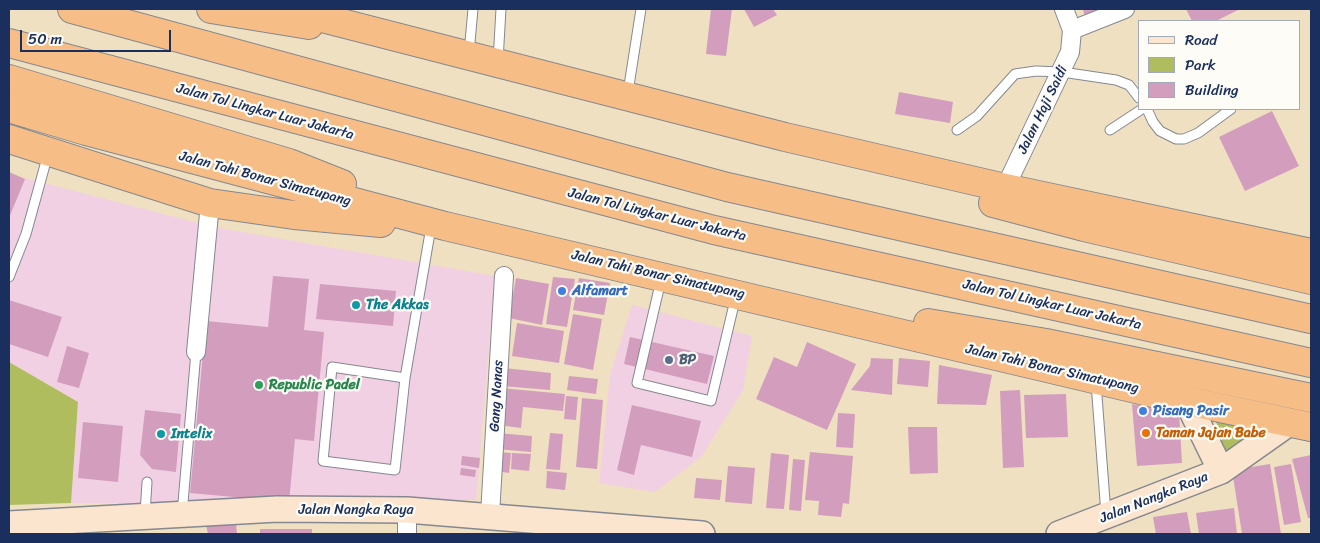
<!DOCTYPE html>
<style>
body{margin:0}
#map{position:relative;width:1320px;height:543px;overflow:hidden;background:#efe0c1;font-family:Sriracha,sans-serif}
canvas{display:block}
.frame{position:absolute;inset:0;border:10px solid #1b2f5e;pointer-events:none}
.legend{position:absolute;left:1138px;top:20px;width:162px;height:90px;box-sizing:border-box;background:#fdfcf7;border:1px solid #a3aaba;margin:0;padding:6px 9px;list-style:none;font-size:15px;color:#1b2f5e}
.legend li{display:flex;align-items:center;gap:10px;height:25px}
.legend b{width:25px;border:1px solid #a3aaba}
.scale{position:absolute;left:20px;top:30px;width:151px;height:22px;box-sizing:border-box;border:2px solid #1b2f5e;border-top:0;padding-left:6px;font-size:15px;line-height:18px;white-space:nowrap;color:#1b2f5e;-webkit-text-stroke:4px #fdfcf7;paint-order:stroke}
</style>
<div id="map">
<canvas width="1320" height="543"></canvas>
<div class="frame"></div>
<ul class="legend">
<li><b style="height:6px;background:#fbe5cf"></b>Road</li>
<li><b style="height:14px;background:#afbd5f"></b>Park</li>
<li><b style="height:14px;background:#d39ebd"></b>Building</li>
</ul>
<div class="scale">50 m</div>
</div>
<script>
const g = document.querySelector('canvas').getContext('2d');
g.lineJoin = 'round';
function fill(path, color) {
  g.fillStyle = color;
  g.fill(path, 'evenodd');
}
function shape(rows) {
  const path = new Path2D();
  for (const r of rows) {
    path.moveTo(r[0], r[1]);
    for (let i = 2; i < r.length; i += 2) path.lineTo(r[i], r[i + 1]);
  }
  return path;
}
function stroke(path, color, width, dash) {
  g.strokeStyle = color;
  g.lineWidth = width;
  g.lineCap = dash ? 'butt' : 'round';
  g.setLineDash(dash || []);
  g.stroke(path);
}
function label(font, color, halo, rows, align = 'center') {
  g.font = font + ' Sriracha,sans-serif';
  g.lineWidth = 4.5;
  g.setLineDash([]);
  g.textBaseline = 'middle';
  g.strokeStyle = halo;
  g.fillStyle = color;
  for (const [text, x, y, turn = 0] of rows) {
    g.save();
    g.translate(x, y);
    g.rotate((+turn || 0) * Math.PI / 180);
    g.textAlign = isNaN(turn) ? turn : align;
    if (halo) g.strokeText(text, 0, 0);
    g.fillText(text, 0, 0);
    g.restore();
  }
}
const built = shape([
 [9,174,213,227,495,276,476,500,311,503,71,503,78,402,9,362],
 [632,305,752,336,743,390,702,456,655,492,599,483,610,375]
]);
const green = shape([
 [9,362,78,402,71,503,9,505],
 [1213,416,1279,425,1223,455,1221,433]
]);
const building = shape([
 [711,9,732,9,726,56,706,54],
 [744,9,773,9,777,15,754,27],
 [1083,9,1109,9,1085,18],
 [1186,9,1240,9,1216,21,1192,21],
 [899,92,953,102,950,123,895,114],
 [1272,111,1299,166,1245,191,1219,137],
 [9,172,25,179,9,218],
 [273,276,309,279,304,330,324,332,314,441,295,439,289,502,190,493,206,321,268,327],
 [553,277,575,279,567,327,546,324],
 [516,278,549,284,542,325,509,318],
 [579,278,610,283,604,315,573,310],
 [320,284,396,291,393,326,316,319],
 [9,300,62,317,48,357,9,344],
 [573,314,602,319,593,370,564,364],
 [517,323,564,331,559,363,512,356],
 [630,337,714,356,707,384,624,364],
 [807,342,856,364,827,430,756,399,774,357,797,367],
 [67,346,89,353,79,388,57,382],
 [871,358,893,359,892,395,851,390,870,366],
 [899,358,930,361,928,387,897,384],
 [939,365,992,375,986,405,937,404],
 [504,368,551,373,550,390,502,386],
 [569,376,598,379,596,394,567,390],
 [501,388,565,394,563,411,523,407,521,428,498,425],
 [1020,390,1024,467,1003,468,1000,391],
 [1066,394,1068,437,1026,438,1024,395],
 [566,396,578,397,576,420,564,419],
 [582,398,603,400,597,469,576,467],
 [1132,404,1179,412,1182,463,1137,466],
 [632,405,701,421,692,457,641,445,634,475,617,470],
 [145,410,181,414,176,472,152,469,140,455],
 [838,413,855,414,853,448,836,447],
 [83,422,123,426,118,482,78,478],
 [908,427,937,427,938,473,910,474],
 [497,433,532,436,531,452,496,449],
 [550,433,563,434,560,470,546,469],
 [498,452,511,453,509,473,496,471],
 [810,452,853,456,849,504,843,503,841,517,818,515,819,501,805,500],
 [512,453,531,454,529,471,511,469],
 [771,453,789,455,784,509,766,508],
 [1311,455,1311,518,1308,518,1292,459],
 [462,456,480,458,479,468,461,465],
 [793,459,805,460,801,511,789,510],
 [1270,464,1281,534,1242,534,1232,470],
 [1291,464,1301,522,1284,525,1274,467],
 [728,466,755,468,752,504,725,502],
 [461,468,476,470,475,477,460,475],
 [547,471,567,473,565,490,546,488],
 [696,478,722,480,720,500,694,498],
 [1234,508,1237,534,1199,534,1196,513],
 [1187,512,1191,534,1156,534,1153,517],
 [236,523,237,534,208,534,206,525],
 [260,529,312,529,312,534,260,534]
]);
const lane = shape([
 [469,53,473,9],
 [498,61,501,9],
 [628,92,641,9],
 [1147,109,1153,122,1160,131,1176,139,1184,139,1198,133,1231,109],
 [957,130,977,116,1015,74,1036,71,1062,72,1116,80,1129,85,1139,98],
 [1110,130,1142,109],
 [9,277,26,234,48,154],
 [661,280,637,383,711,401,736,296],
 [405,378,332,367,323,461,395,470,405,378,431,227],
 [1096,383,1106,514],
 [145,514,147,482],
 [182,514,196,352]
]);
const street = shape([
 [1072,30,1125,9],
 [1005,188,1070,52,1072,30,1064,9],
 [196,352,210,203],
 [407,510,407,534],
 [490,515,504,276]
]);
const secondary = shape([
 [1187,401,1221,471],
 [9,524,277,509,407,510,702,534],
 [1059,534,1221,471,1289,423]
]);
const highway = shape([
 [72,9,727,187,1311,319],
 [211,9,309,25],
 [287,9,785,137,1005,188,1311,253],
 [9,43,714,230,1311,363],
 [9,79,289,163,342,184],
 [9,108,86,131,445,226,1187,401,1311,427],
 [9,139,210,203,294,215,381,223],
 [993,203,1084,227,1311,280],
 [928,323,1046,343,1311,398]
]);
const markers = [
 [562,291,5,"#3f7fe0"],
 [356,305,5,"#0f9aa8"],
 [669,360,5,"#5c6f8a"],
 [259,385,5,"#2e9e5b"],
 [1143,411,5,"#3f7fe0"],
 [1146,433,5,"#e8710a"],
 [161,434,5,"#0f9aa8"]
];
const streetNames = [
 ["Jalan Haji Saidi",1043,110,-64],
 ["Jalan Tol Lingkar Luar Jakarta",265,112,15],
 ["Jalan Tahi Bonar Simatupang",265,179,15],
 ["Jalan Tol Lingkar Luar Jakarta",657,215,14],
 ["Jalan Tahi Bonar Simatupang",658,275,13],
 ["Jalan Tol Lingkar Luar Jakarta",1052,305,13],
 ["Jalan Tahi Bonar Simatupang",1052,369,13],
 ["Gang Nanas",497,396,-87],
 ["Jalan Nangka Raya",1154,498,-22],
 ["Jalan Nangka Raya",356,510]
];
const shopNames = [
 ["Alfamart",572,291],
 ["Pisang Pasir",1153,411]
];
const cultureNames = [
 ["The Akkas",366,305],
 ["Intelix",171,434]
];
const serviceNames = [
 ["BP",679,360]
];
const leisureNames = [
 ["Republic Padel",269,385]
];
const foodNames = [
 ["Taman Jajan Babe",1156,433]
];
fill(built, '#f1d0e3');
fill(green, '#afbd5f');
fill(building, '#d39ebd');
stroke(lane, '#858890', 11);
stroke(street, '#858890', 20);
stroke(secondary, '#858890', 28);
stroke(highway, '#858890', 30);
stroke(lane, '#fff', 9);
stroke(street, '#fff', 18);
stroke(secondary, '#fbe5cf', 25);
stroke(highway, '#f6be86', 28);
for (const [x, y, r, color] of markers) {
  const dot = new Path2D();
  dot.arc(x, y, r, 0, 2 * Math.PI);
  g.fillStyle = color;
  g.fill(dot);
  stroke(dot, '#fdfcf7', 2);
}
label('14px', '#1b2f5e', '#fdfcf7', streetNames);
label('bold 14px', '#366cbe', '#fdfcf7', shopNames, 'left');
label('bold 14px', '#0d838f', '#fdfcf7', cultureNames, 'left');
label('bold 14px', '#4e5e75', '#fdfcf7', serviceNames, 'left');
label('bold 14px', '#27864d', '#fdfcf7', leisureNames, 'left');
label('bold 14px', '#c56008', '#fdfcf7', foodNames, 'left');
</script>
